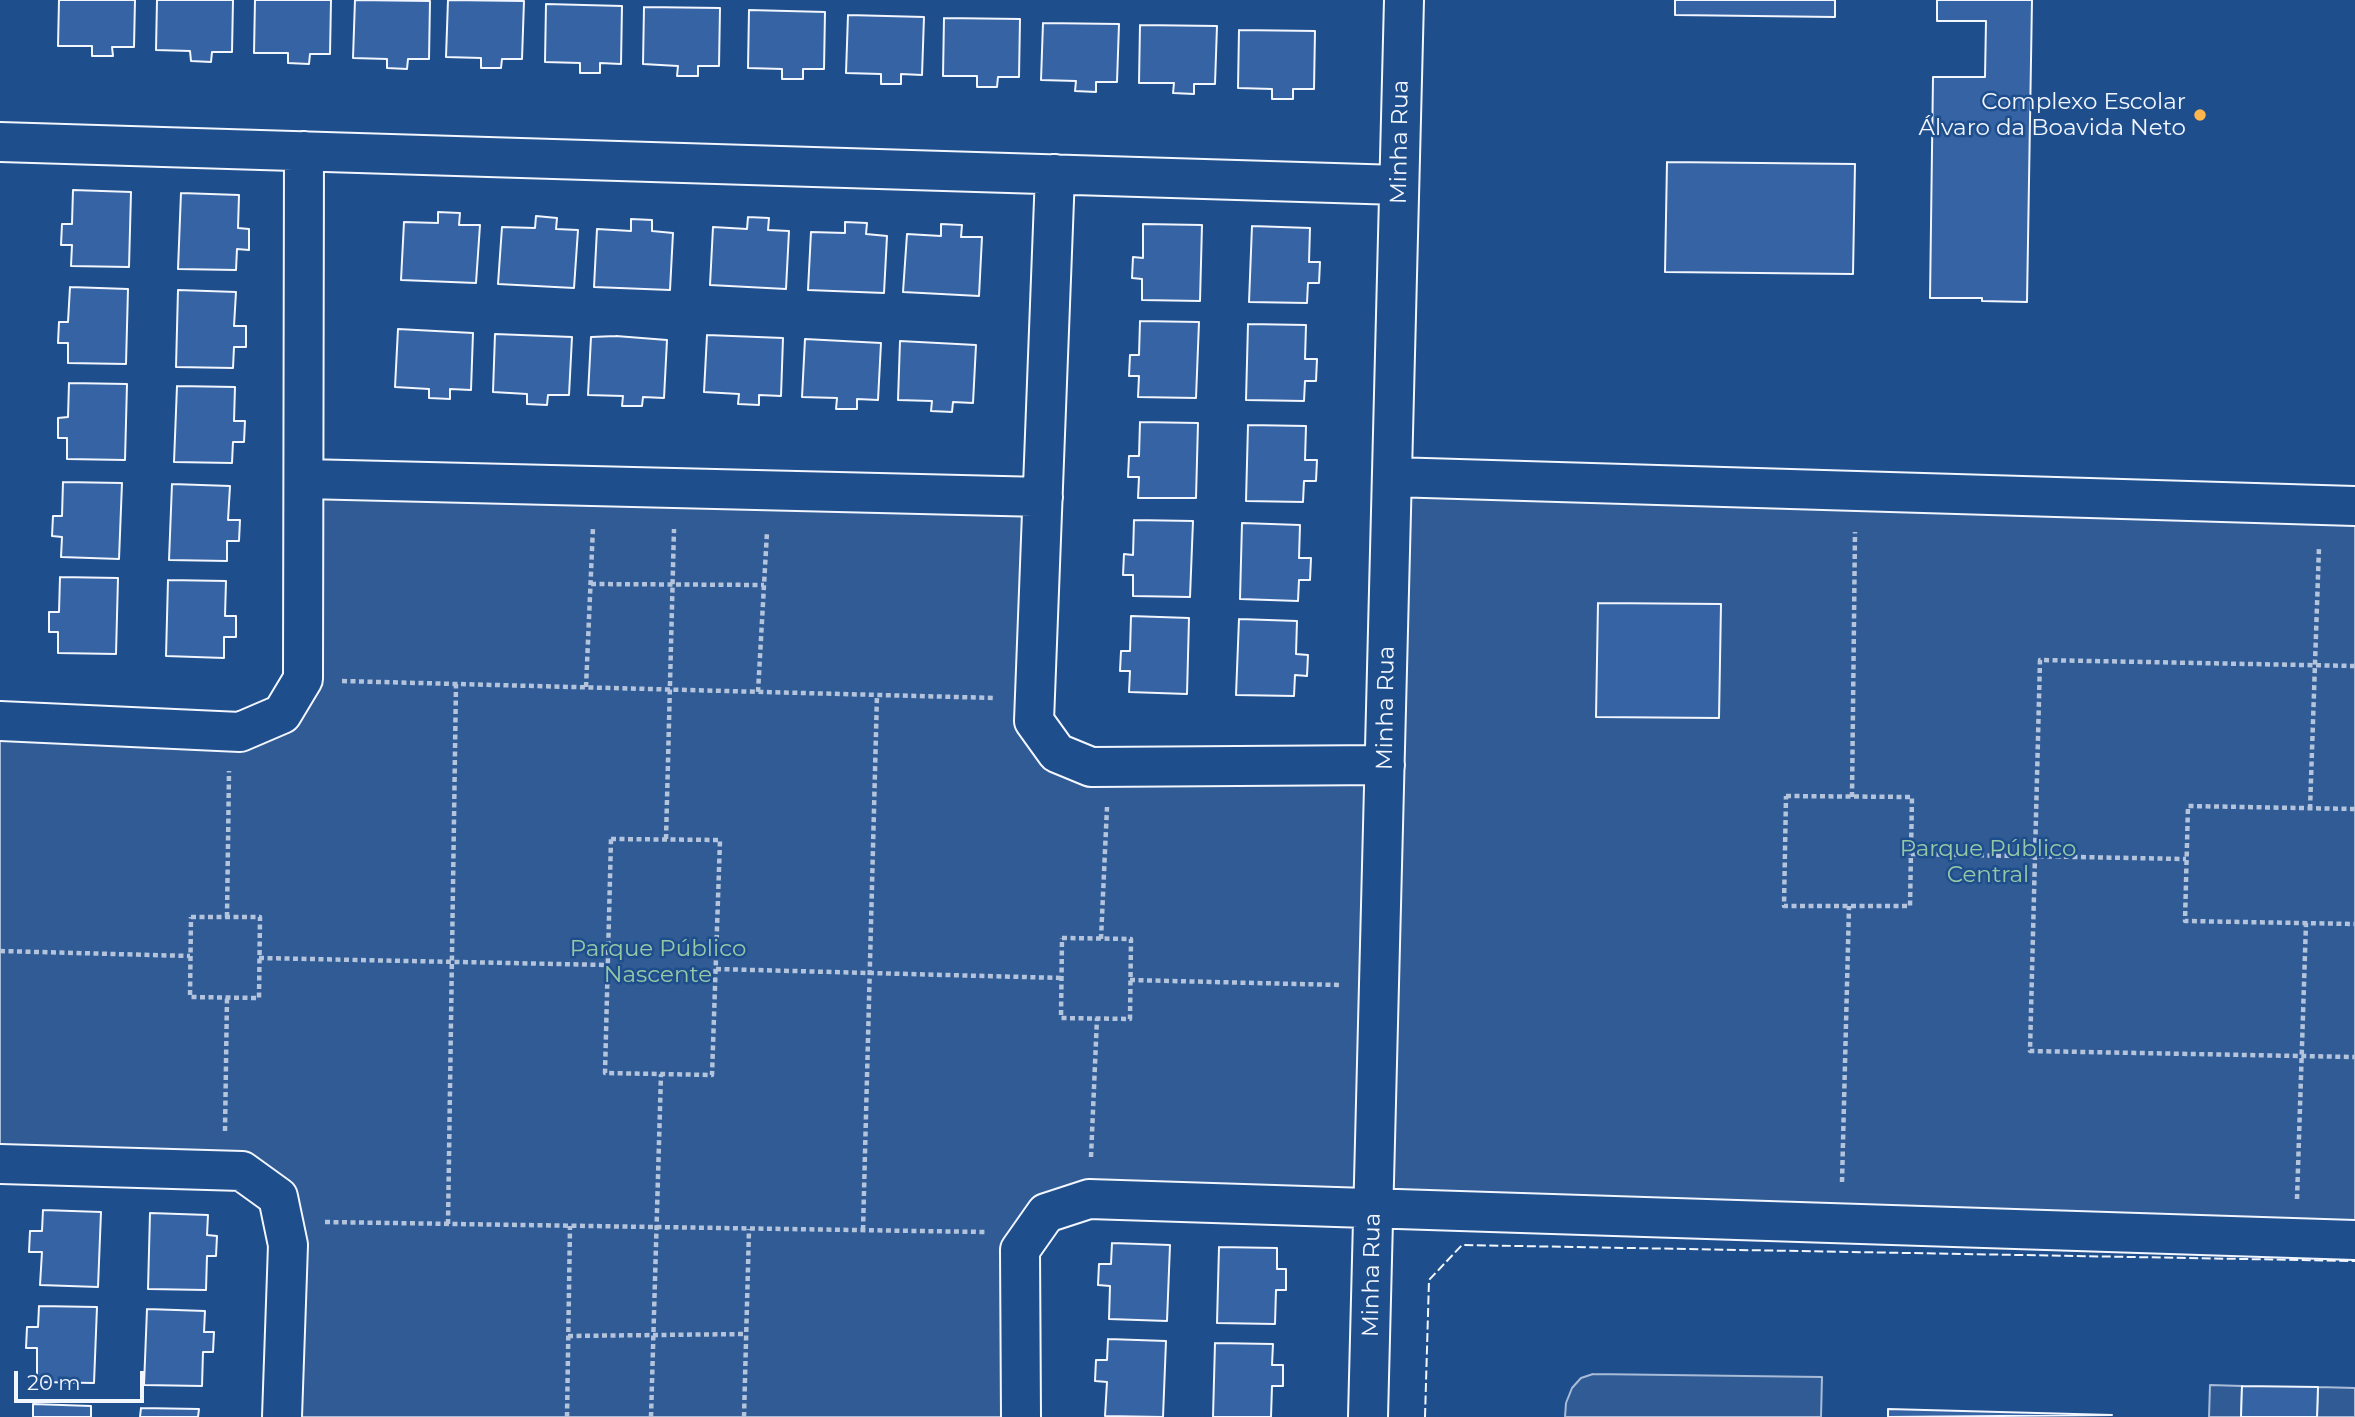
<!DOCTYPE html>
<meta charset="utf-8">
<style>
body{margin:0}
#map{position:relative;width:2355px;height:1417px;overflow:hidden;background:#1f4e8c;font-family:Montserrat,sans-serif}
canvas{display:block}
.scale{position:absolute;left:14px;top:1371px;width:130px;height:32px;box-sizing:border-box;border:4px solid #f2f6ff;border-top:0;padding-left:9px;font-size:21px;line-height:24px;white-space:nowrap;color:#f2f6ff;-webkit-text-stroke:5px #1f4e8c;paint-order:stroke}
</style>
<div id="map">
<canvas width="2355" height="1417"></canvas>
<div class="scale">20 m</div>
</div>
<script>
const g = document.querySelector('canvas').getContext('2d');
g.lineJoin = 'round';
function fill(path, color) {
  g.fillStyle = color;
  g.fill(path, 'evenodd');
}
function shape(rows) {
  const path = new Path2D();
  for (const r of rows) {
    path.moveTo(r[0], r[1]);
    for (let i = 2; i < r.length; i += 2) path.lineTo(r[i], r[i + 1]);
  }
  return path;
}
function stroke(path, color, width, dash) {
  g.strokeStyle = color;
  g.lineWidth = width;
  g.lineCap = dash ? 'butt' : 'round';
  g.setLineDash(dash || []);
  g.stroke(path);
}
function label(font, color, halo, rows, align = 'center') {
  g.font = font + ' Montserrat,sans-serif';
  g.lineWidth = 5;
  g.setLineDash([]);
  g.textBaseline = 'middle';
  g.strokeStyle = halo;
  g.fillStyle = color;
  for (const [text, x, y, turn = 0] of rows) {
    g.save();
    g.translate(x, y);
    g.rotate((+turn || 0) * Math.PI / 180);
    g.textAlign = isNaN(turn) ? turn : align;
    if (halo) g.strokeText(text, 0, 0);
    g.fillText(text, 0, 0);
    g.restore();
  }
}
const built = shape([
 [1392,477,2355,506,2355,1240,1089,1199,1032,1233,1023,1417,282,1417,288,1245,242,1171,0,1164,0,721,282,714,305,479,1043,497,1034,721,1057,753,1385,765,1392,477],
 [1593,1374,1822,1377,1821,1417,1565,1417,1566,1403,1572,1388,1581,1378,1593,1374],
 [2210,1385,2242,1386,2241,1417,2209,1417,2210,1385],
 [2318,1387,2355,1388,2355,1417,2317,1417,2318,1387]
]);
const building = shape([
 [59,0,135,0,134,47,112,47,113,56,92,56,92,46,58,46,59,0],
 [157,0,233,0,232,52,212,52,211,62,191,61,190,51,156,50,157,0],
 [255,0,331,0,330,54,310,54,309,64,288,63,288,53,254,53,255,0],
 [355,0,430,1,429,59,408,59,407,69,387,68,387,59,353,58,355,0],
 [448,0,524,1,522,59,502,59,501,68,481,68,481,58,446,57,448,0],
 [1675,0,1835,0,1835,17,1675,15,1675,0],
 [1937,0,2032,0,2027,302,1982,301,1982,298,1930,298,1933,77,1985,77,1986,21,1937,21,1937,0],
 [546,4,622,6,621,64,600,63,600,73,580,73,580,63,545,62,546,4],
 [644,7,720,8,719,66,698,66,698,76,677,76,678,66,643,64,644,7],
 [749,10,825,12,824,69,803,69,803,79,782,79,782,69,748,68,749,10],
 [848,15,924,17,922,75,901,74,901,84,881,84,881,74,846,73,848,15],
 [944,18,1020,19,1019,77,998,77,997,87,977,87,977,76,943,76,944,18],
 [1043,23,1119,24,1117,82,1096,82,1096,92,1075,91,1076,81,1041,80,1043,23],
 [1140,25,1217,26,1215,84,1194,84,1194,94,1173,93,1174,83,1139,83,1140,25],
 [1239,30,1315,31,1314,89,1293,89,1293,99,1272,99,1272,89,1238,88,1239,30],
 [1667,162,1855,164,1853,274,1665,272,1667,162],
 [73,190,131,192,129,267,71,266,72,245,61,245,62,224,72,224,73,190],
 [181,193,239,195,238,228,249,229,249,250,237,249,236,270,178,269,181,193],
 [438,212,460,213,459,225,480,225,476,283,401,280,404,222,438,223,438,212],
 [536,216,557,218,556,229,578,230,574,288,498,284,502,227,535,228,536,216],
 [748,217,769,218,768,230,789,231,786,289,710,285,713,227,747,229,748,217],
 [631,219,652,220,652,231,673,233,670,290,594,287,597,229,631,231,631,219],
 [845,222,867,223,866,234,887,236,884,293,808,290,811,232,845,233,845,222],
 [941,224,962,225,961,237,982,237,979,296,903,292,907,234,941,236,941,224],
 [1143,224,1202,225,1200,301,1142,300,1142,279,1132,278,1133,257,1143,258,1143,224],
 [1252,226,1310,228,1309,262,1320,262,1319,283,1308,283,1307,303,1249,302,1252,226],
 [70,287,128,289,126,364,68,363,68,343,58,343,59,322,68,322,70,287],
 [178,290,236,292,234,326,246,326,246,347,234,347,233,368,176,367,178,290],
 [1140,321,1199,322,1196,398,1138,397,1139,376,1129,376,1130,355,1139,355,1140,321],
 [1248,324,1306,325,1305,359,1317,359,1316,381,1305,381,1304,401,1246,400,1248,324],
 [398,329,473,333,471,390,450,389,450,399,429,398,429,389,395,387,398,329],
 [495,334,572,337,569,395,548,395,547,405,527,404,527,394,493,392,495,334],
 [707,335,783,338,781,396,759,395,759,405,738,404,739,394,704,392,707,335],
 [616,336,667,340,664,398,643,397,642,406,622,406,623,396,588,395,591,337,616,336],
 [805,339,881,343,878,400,857,399,857,409,836,409,837,398,802,397,805,339],
 [900,341,976,345,973,403,953,402,952,412,931,411,932,401,898,400,900,341],
 [69,383,127,384,125,460,67,459,67,438,58,438,58,418,68,417,69,383],
 [177,386,235,387,234,421,245,421,244,442,233,442,232,463,174,462,177,386],
 [1140,422,1198,423,1196,498,1138,498,1139,477,1128,477,1129,456,1139,456,1140,422],
 [1248,425,1306,426,1305,460,1317,460,1316,481,1304,481,1303,502,1246,501,1248,425],
 [63,482,122,483,119,559,61,557,62,537,52,536,53,516,62,516,63,482],
 [172,484,230,486,228,520,240,520,239,541,227,541,227,561,169,560,172,484],
 [1134,520,1193,521,1190,597,1133,596,1133,575,1123,575,1124,554,1133,555,1134,520],
 [1242,523,1300,525,1299,558,1311,558,1310,580,1299,580,1298,601,1240,599,1242,523],
 [60,577,118,578,116,654,58,653,58,632,49,632,49,612,59,612,60,577],
 [168,580,226,581,225,616,236,616,236,637,224,637,224,658,166,656,168,580],
 [1598,603,1721,604,1719,718,1596,717,1598,603],
 [1131,616,1189,618,1187,694,1129,692,1130,671,1120,671,1121,651,1130,651,1131,616],
 [1239,619,1297,621,1296,654,1308,655,1307,676,1295,675,1294,696,1236,695,1239,619],
 [43,1210,101,1212,98,1287,40,1285,42,1252,29,1252,30,1231,42,1231,43,1210],
 [150,1213,208,1215,207,1235,217,1236,216,1256,207,1256,206,1290,148,1289,150,1213],
 [1112,1243,1170,1245,1167,1321,1109,1319,1110,1286,1098,1285,1099,1264,1111,1264,1112,1243],
 [1219,1247,1277,1248,1277,1269,1286,1269,1286,1290,1276,1290,1275,1324,1217,1323,1219,1247],
 [39,1306,97,1307,94,1383,37,1382,37,1348,26,1348,27,1327,38,1327,39,1306],
 [147,1309,205,1311,204,1332,214,1332,213,1352,203,1352,202,1386,144,1385,147,1309],
 [1108,1339,1166,1341,1163,1417,1105,1416,1107,1382,1095,1381,1096,1360,1107,1360,1108,1339],
 [1215,1343,1273,1344,1272,1365,1283,1365,1283,1386,1272,1386,1271,1417,1213,1417,1215,1343],
 [2242,1386,2318,1387,2317,1417,2241,1417,2242,1386],
 [33,1404,91,1406,91,1417,33,1417,33,1404],
 [141,1408,199,1409,198,1417,140,1417,141,1408],
 [1888,1409,2112,1415,1888,1417,1888,1409]
]);
const path = shape([
 [591,584,764,585],
 [2355,666,2040,660,2030,1051,2355,1057],
 [342,681,995,698],
 [586,687,593,527],
 [758,692,767,532],
 [1786,796,1912,797,1910,906,1784,906,1786,796],
 [1852,797,1855,532],
 [2310,809,2319,547],
 [2355,809,2188,806,2185,921,2355,924],
 [611,839,720,840,712,1075,605,1073,611,839],
 [666,839,674,529],
 [1911,854,2186,859],
 [191,917,260,917,259,998,190,997,191,917],
 [227,917,229,771],
 [1062,938,1131,939,1130,1019,1061,1018,1062,938],
 [1101,939,1107,807],
 [0,951,190,956],
 [259,958,608,965],
 [716,969,1062,978],
 [1130,980,1340,985],
 [225,1131,227,997],
 [1091,1157,1097,1018],
 [1842,1182,1849,906],
 [2297,1199,2306,923],
 [325,1222,985,1232],
 [448,1224,456,684],
 [863,1230,877,695],
 [568,1336,746,1334],
 [567,1417,570,1226],
 [651,1417,661,1074],
 [744,1417,749,1229]
]);
const minor = shape([
 [0,142,1399,185],
 [1055,174,1034,721,1057,753,1091,767,1385,765],
 [1392,477,2355,506],
 [305,479,1043,497],
 [0,721,240,732,282,714,303,679,304,151],
 [0,1164,242,1171,278,1197,288,1245,282,1417],
 [1021,1417,1020,1250,1046,1213,1089,1199,2355,1240],
 [1368,1417,1404,0]
]);
const fence = shape([
 [1425,1417,1429,1280,1462,1245,2355,1261]
]);
const markers = [
 [2200,115,7,"#ffb74d"]
];
const poiNames = [
 ["Complexo Escolar",2186,102],
 ["Álvaro da Boavida Neto",2186,128]
];
const streetNames = [
 ["Minha Rua",1400,142,-89],
 ["Minha Rua",1386,708,-89],
 ["Minha Rua",1372,1275,-89]
];
const parkNames = [
 ["Parque Público",1988,849],
 ["Central",1988,875],
 ["Parque Público",658,949],
 ["Nascente",658,975]
];
fill(built, '#305b95');
stroke(built, '#a8bbd7', 2);
fill(building, '#3563a3');
stroke(building, '#f2f6ff', 2);
stroke(minor, '#f2f6ff', 42);
stroke(path, '#b3c4dc', 4.5, [5, 3.5]);
stroke(minor, '#1f4e8c', 38);
stroke(fence, '#f2f6ff', 2, [9, 3.5]);
for (const [x, y, r, color] of markers) {
  const dot = new Path2D();
  dot.arc(x, y, r, 0, 2 * Math.PI);
  g.fillStyle = color;
  g.fill(dot);
  stroke(dot, '#1f4e8c', 2.5);
}
label('23px', '#f2f6ff', '#1f4e8c', poiNames, 'right');
label('23px', '#f2f6ff', '#1f4e8c', streetNames);
label('23px', '#97c8a6', '#1f4e8c', parkNames);
</script>
